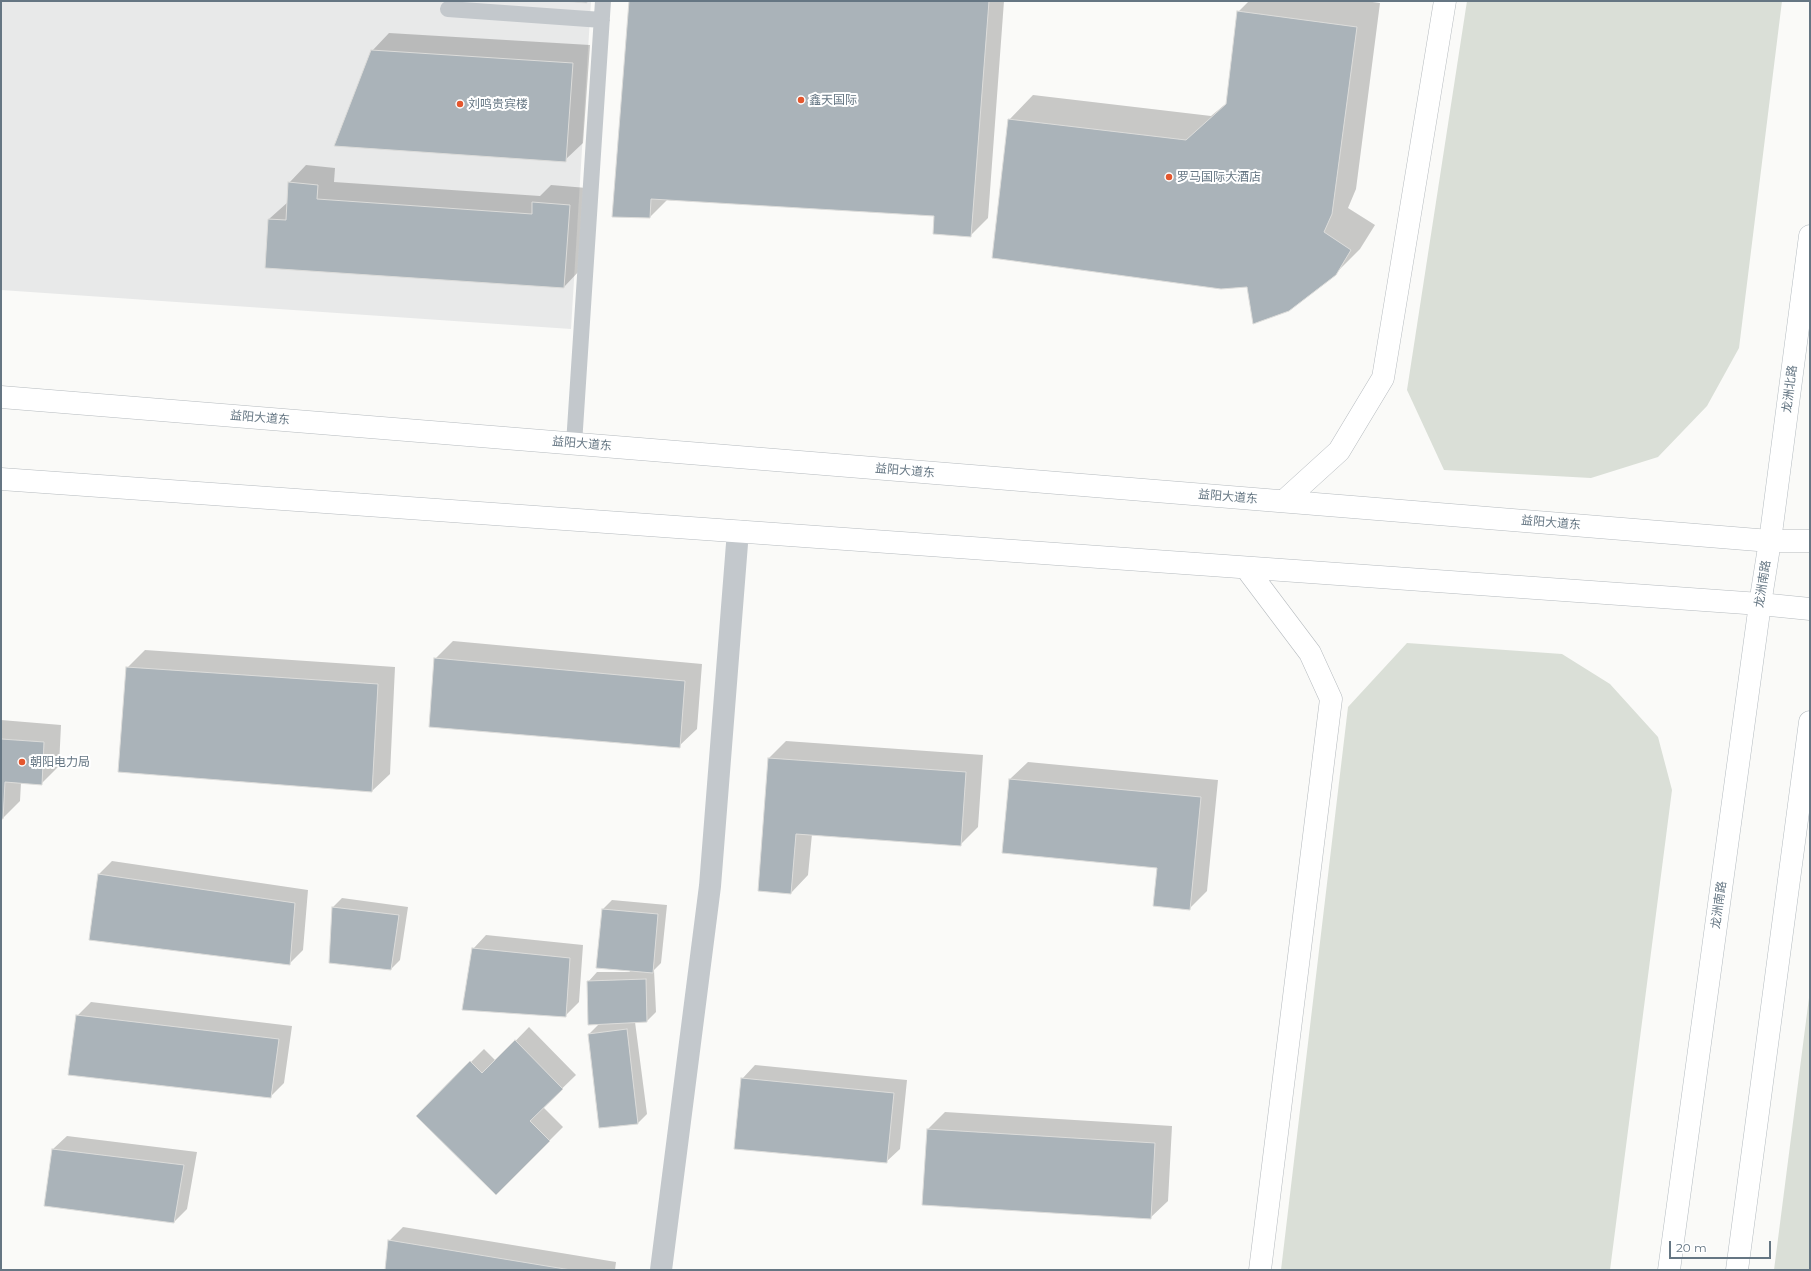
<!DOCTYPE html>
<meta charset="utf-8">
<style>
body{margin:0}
#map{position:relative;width:1811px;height:1271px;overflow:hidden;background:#fafaf8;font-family:Montserrat,sans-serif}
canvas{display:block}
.frame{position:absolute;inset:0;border:2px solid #657683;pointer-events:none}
.scale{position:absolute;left:1669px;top:1241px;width:102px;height:18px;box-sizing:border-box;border:2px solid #657683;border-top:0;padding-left:5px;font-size:12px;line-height:14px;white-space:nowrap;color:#657683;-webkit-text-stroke:3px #fff;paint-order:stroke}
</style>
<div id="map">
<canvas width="1811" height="1271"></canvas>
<div class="frame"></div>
<div class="scale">20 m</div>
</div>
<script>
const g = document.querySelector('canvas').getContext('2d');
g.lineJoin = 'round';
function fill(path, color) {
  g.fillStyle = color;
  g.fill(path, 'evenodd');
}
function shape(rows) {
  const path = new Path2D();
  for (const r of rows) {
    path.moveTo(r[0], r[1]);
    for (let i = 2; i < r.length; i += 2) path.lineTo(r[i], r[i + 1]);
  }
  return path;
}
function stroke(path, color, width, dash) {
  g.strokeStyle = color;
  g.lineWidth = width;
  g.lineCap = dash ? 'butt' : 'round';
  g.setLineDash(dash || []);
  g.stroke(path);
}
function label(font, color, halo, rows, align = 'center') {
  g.font = font + ' Montserrat,"Noto Sans SC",sans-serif';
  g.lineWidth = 4;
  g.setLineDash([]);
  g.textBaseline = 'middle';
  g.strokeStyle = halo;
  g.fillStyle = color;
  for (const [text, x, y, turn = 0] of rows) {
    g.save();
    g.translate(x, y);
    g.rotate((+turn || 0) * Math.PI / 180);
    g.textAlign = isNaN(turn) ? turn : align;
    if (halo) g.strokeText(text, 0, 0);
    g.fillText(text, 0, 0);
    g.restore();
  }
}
const built = shape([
 [1,1,591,1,571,329,1,290]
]);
const green = shape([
 [1467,1,1782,1,1739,348,1707,406,1658,457,1591,478,1444,470,1407,390],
 [1407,643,1562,654,1610,684,1658,737,1672,790,1610,1270,1281,1270,1348,707],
 [1810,990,1810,1270,1774,1270]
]);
const shadow = shape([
 [630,1,1004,1,988,218,970,236,935,215,667,200,650,217],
 [1249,1,1365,1,1380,3,1356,189,1348,208,1375,225,1360,249,1335,274,1248,285,1009,120,1033,95,1211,116,1228,102,1238,12],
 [389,33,590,45,583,143,565,160,372,51],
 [306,165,335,168,334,182,540,196,551,185,587,188,581,269,564,287,269,219,288,202,289,183],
 [453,641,702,664,697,729,679,746,435,659],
 [145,650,395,667,390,774,372,791,127,668],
 [1,720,61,725,59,766,41,784,21,782,20,801,3,818,1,818],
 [786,741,983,755,978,827,960,845,812,834,808,875,791,893,769,758],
 [1028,762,1218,780,1207,891,1189,909,1158,867,1003,852,1010,779],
 [112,861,308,890,303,950,289,964,99,874],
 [342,898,408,907,400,960,391,969,333,907],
 [612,900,667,905,661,963,654,970,656,1012,647,1021,635,1022,647,1114,638,1123,589,1034,600,1023,588,982,597,972,630,972,603,909],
 [486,935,583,945,579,1002,565,1016,473,949],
 [91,1002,292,1026,284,1083,270,1097,77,1016],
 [529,1027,576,1075,543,1107,563,1127,496,1194,417,1116,484,1049,496,1061],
 [755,1065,907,1080,900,1149,886,1162,742,1079],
 [945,1112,1172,1126,1168,1201,1150,1218,928,1129],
 [67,1136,197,1152,187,1209,174,1222,45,1205,53,1149],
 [403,1227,616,1262,615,1270,386,1270,389,1241]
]);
const building = shape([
 [562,1,587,1,587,3,562,1],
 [629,1,989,1,971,237,933,234,934,216,651,199,650,218,612,217,629,1],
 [1237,11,1357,27,1332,214,1324,232,1351,250,1336,275,1289,311,1253,324,1247,287,1221,289,992,258,1008,119,1186,140,1226,104,1237,11],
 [371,50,573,63,566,162,334,146,371,50],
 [288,182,318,185,317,199,532,214,532,202,570,205,564,288,265,268,268,219,286,220,288,182],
 [434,658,685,681,680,748,429,727,434,658],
 [126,667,378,684,372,792,118,772,126,667],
 [1,739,44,742,42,785,5,782,3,819,1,819,1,739],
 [768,758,966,772,961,846,796,834,791,894,758,891,768,758],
 [1009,779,1201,797,1190,910,1153,906,1157,868,1002,853,1009,779],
 [98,874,295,903,290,965,89,940,98,874],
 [332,907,399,915,391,970,329,963,332,907],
 [602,909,658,914,653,973,596,968,602,909],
 [472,948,570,958,566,1017,462,1010,472,948],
 [646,979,647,1022,588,1025,587,981,646,979],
 [76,1015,279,1039,271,1098,68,1075,76,1015],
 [627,1029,638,1124,599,1128,588,1034,627,1029],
 [515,1040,563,1089,530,1121,550,1141,496,1195,416,1116,470,1061,482,1073,515,1040],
 [741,1078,894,1093,887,1163,734,1149,741,1078],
 [927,1129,1155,1143,1151,1219,922,1205,927,1129],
 [52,1149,184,1165,174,1223,44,1206,52,1149],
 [388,1240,571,1270,385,1270,388,1240]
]);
const service = shape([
 [448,9,602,20],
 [574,444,603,1]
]);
const minor = shape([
 [661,1270,710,886,738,531]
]);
const secondary = shape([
 [1669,1270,1760,604,1770,541,1810,236],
 [1737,1270,1810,722]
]);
const primary = shape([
 [1,397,1770,541,1810,541],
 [1,479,1760,604,1810,609],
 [1284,501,1339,451,1383,378,1445,1],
 [1246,568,1310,653,1331,699,1260,1270]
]);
const markers = [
 [801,100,4,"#e4572e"],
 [460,104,4,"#e4572e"],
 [1169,177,4,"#e4572e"],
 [22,762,4,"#e4572e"]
];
const poiNames = [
 ["鑫天国际",809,100],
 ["刘鸣贵宾楼",468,104],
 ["罗马国际大酒店",1177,177],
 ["朝阳电力局",30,762]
];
const streetNames = [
 ["龙洲北路",1790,389,-83],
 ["益阳大道东",260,418,5],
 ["益阳大道东",582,444,5],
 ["益阳大道东",905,471,5],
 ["益阳大道东",1228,497,5],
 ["益阳大道东",1551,523,5],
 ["龙洲南路",1763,584,-81],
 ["龙洲南路",1719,905,-82]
];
fill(built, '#e8e9e9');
fill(green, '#dadfd7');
fill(shadow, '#0003');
fill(building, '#aab3b9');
stroke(building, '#dcdcda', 1);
stroke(secondary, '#b3babf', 23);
stroke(primary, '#b5babe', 23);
stroke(service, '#c3c8cc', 16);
stroke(minor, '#c3c8cc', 22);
stroke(secondary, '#fff', 22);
stroke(primary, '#fff', 22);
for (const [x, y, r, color] of markers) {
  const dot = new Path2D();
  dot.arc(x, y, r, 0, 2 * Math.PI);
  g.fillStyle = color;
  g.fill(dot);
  stroke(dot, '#fff', 1.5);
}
label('12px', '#657683', '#fff', poiNames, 'left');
label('12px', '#657683', '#fff', streetNames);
</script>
